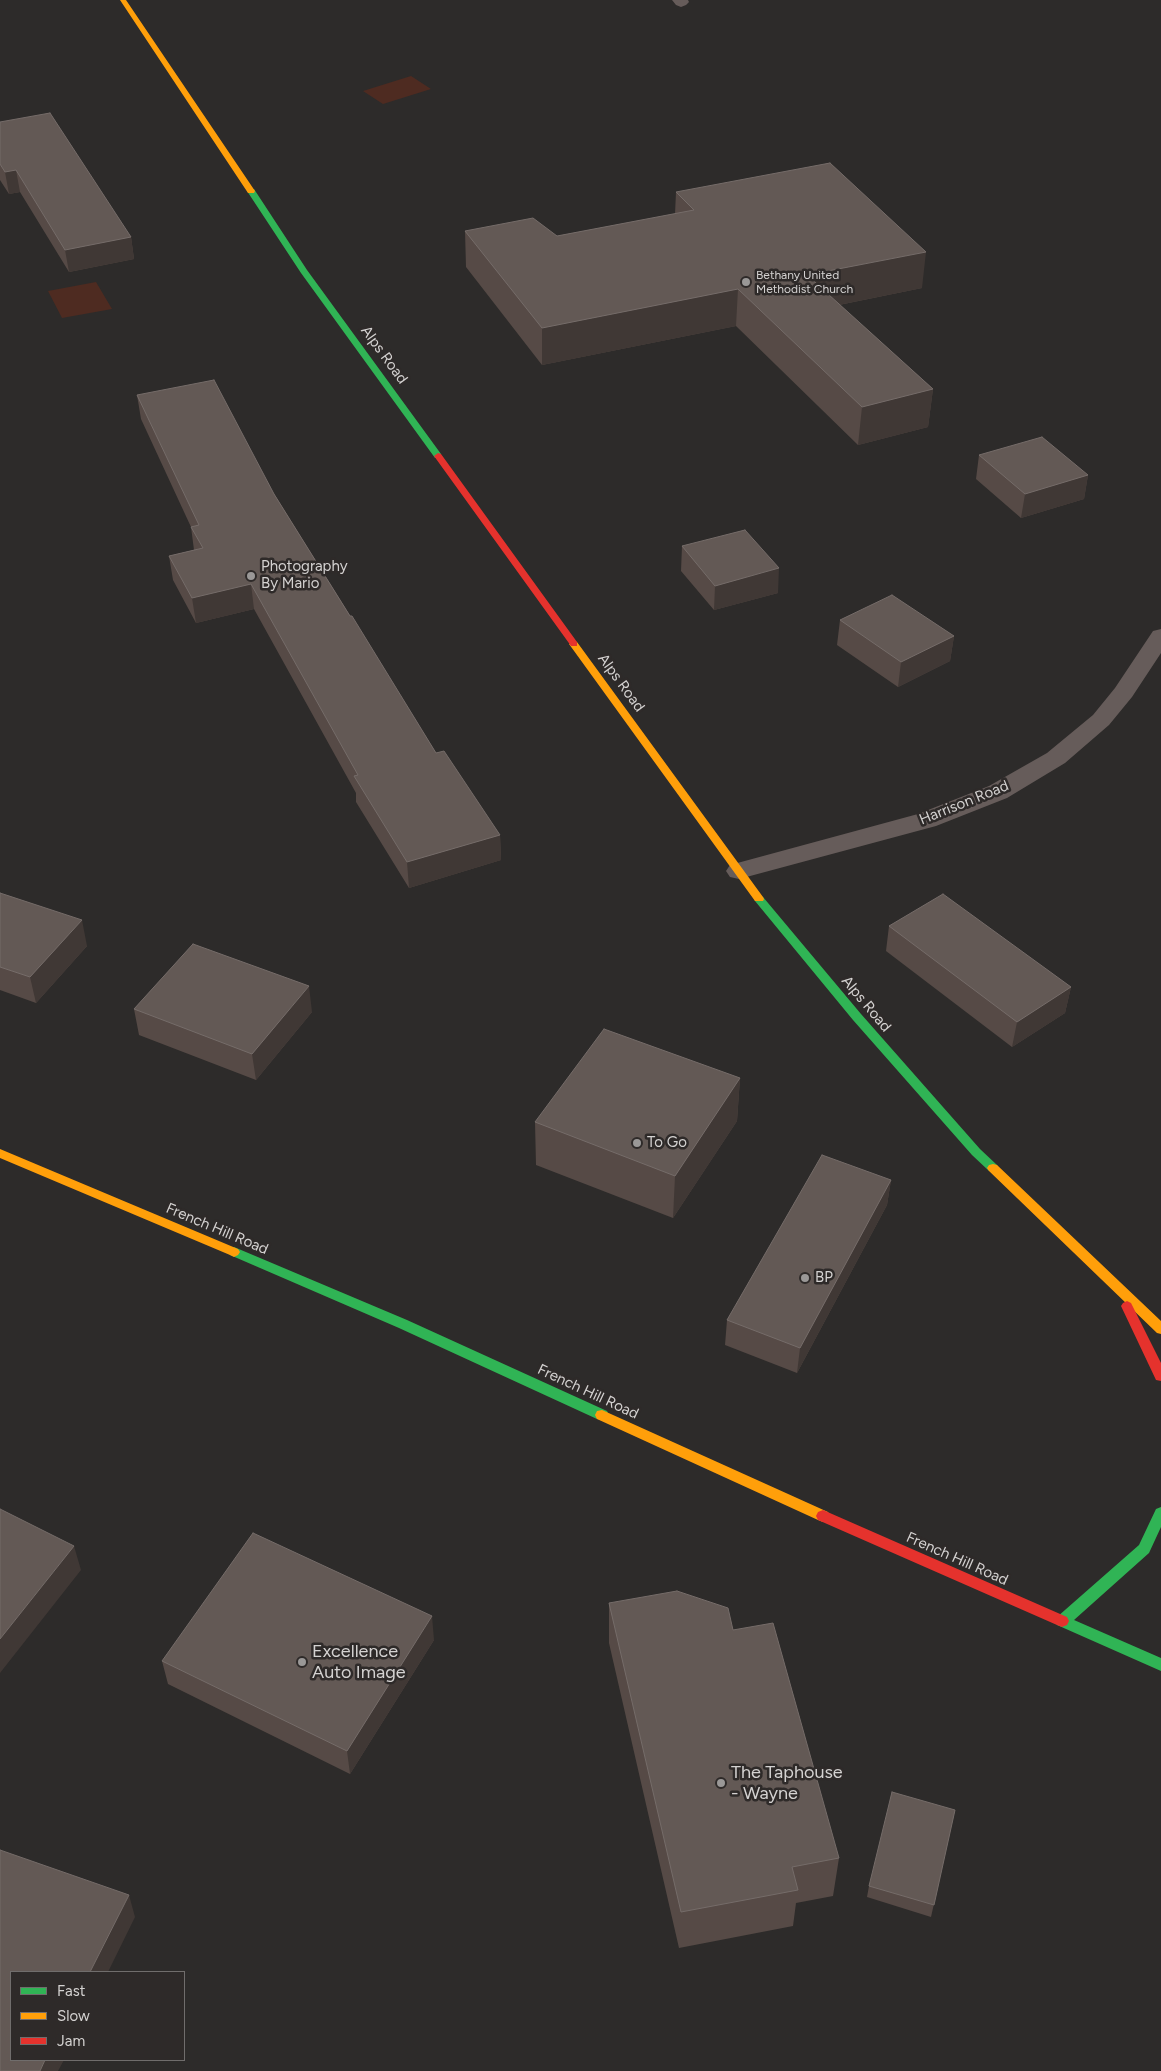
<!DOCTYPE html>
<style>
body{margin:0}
#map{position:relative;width:1161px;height:2071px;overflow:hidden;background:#2d2b2a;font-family:Figtree,sans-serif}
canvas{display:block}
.legend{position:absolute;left:10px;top:1971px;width:175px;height:90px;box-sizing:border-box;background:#2e2a29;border:1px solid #706d6c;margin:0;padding:6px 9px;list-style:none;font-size:15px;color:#d4d2d1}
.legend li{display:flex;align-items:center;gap:10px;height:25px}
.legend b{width:25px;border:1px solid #706d6c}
</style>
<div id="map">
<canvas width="1161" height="2071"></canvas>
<ul class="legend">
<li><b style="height:6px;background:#30b455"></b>Fast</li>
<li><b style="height:6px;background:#ff9f0a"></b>Slow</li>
<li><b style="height:6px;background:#e5322d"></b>Jam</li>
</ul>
</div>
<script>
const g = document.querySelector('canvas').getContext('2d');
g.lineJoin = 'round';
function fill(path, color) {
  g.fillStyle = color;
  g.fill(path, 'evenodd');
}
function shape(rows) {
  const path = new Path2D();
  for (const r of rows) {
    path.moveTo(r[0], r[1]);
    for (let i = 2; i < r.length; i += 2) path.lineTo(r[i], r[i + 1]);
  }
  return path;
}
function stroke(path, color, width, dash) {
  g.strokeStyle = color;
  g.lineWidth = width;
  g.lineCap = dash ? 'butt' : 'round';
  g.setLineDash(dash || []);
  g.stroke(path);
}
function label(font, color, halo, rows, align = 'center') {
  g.font = font + ' Figtree,sans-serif';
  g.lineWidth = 5;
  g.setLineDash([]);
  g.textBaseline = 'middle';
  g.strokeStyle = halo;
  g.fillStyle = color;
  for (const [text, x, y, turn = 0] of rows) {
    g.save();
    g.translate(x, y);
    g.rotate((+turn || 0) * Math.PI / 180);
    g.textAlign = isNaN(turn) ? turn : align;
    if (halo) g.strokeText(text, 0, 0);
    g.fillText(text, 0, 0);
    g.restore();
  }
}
const green = shape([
 [411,76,431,89,383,104,363,91],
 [96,282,112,309,62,318,48,291]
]);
const street = shape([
 [672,0,688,0,689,2,686,5,681,7,676,5,672,0],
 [1161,629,1161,653,1132,697,1109,725,1065,763,1007,798,936,826,739,879,730,877,726,871,730,865,918,814,989,786,1047,753,1093,715,1115,688,1153,631,1161,629]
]);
const fast = shape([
 [248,189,254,189,307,270,441,454,441,458,435,458,301,273,247,191,248,189],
 [759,895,763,897,861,1014,980,1149,997,1165,999,1168,997,1171,989,1171,972,1155,853,1020,755,901,754,899,759,895],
 [234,1247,407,1320,607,1411,609,1415,607,1419,602,1420,597,1419,399,1328,230,1255,228,1252,230,1249,234,1247],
 [1161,1507,1161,1527,1149,1553,1074,1620,1161,1658,1161,1671,1057,1625,1055,1621,1057,1617,1139,1545,1156,1509,1161,1507]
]);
const slow = shape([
 [120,0,126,0,255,191,254,193,248,193,120,0],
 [574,641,577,642,763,897,764,899,763,901,755,901,569,644,574,641],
 [0,1149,238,1249,240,1252,238,1255,234,1257,230,1255,0,1158,0,1149],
 [993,1164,997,1165,1161,1321,1161,1334,1157,1333,989,1171,987,1168,989,1165,993,1164],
 [602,1410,828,1512,830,1516,828,1520,823,1522,818,1520,597,1419,595,1415,597,1411,602,1410]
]);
const jam = shape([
 [438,453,441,454,577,642,577,646,571,646,434,456,438,453],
 [1127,1301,1131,1303,1161,1363,1161,1381,1156,1380,1121,1306,1123,1303,1127,1301],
 [823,1510,1067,1617,1069,1621,1067,1625,1062,1627,1057,1625,818,1520,816,1516,818,1512,823,1510]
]);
const wall = shape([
 [0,122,131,237,134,259,69,272,20,192,9,194,0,180],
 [676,192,922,288,839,305,933,389,928,427,858,445,736,326,542,365,466,267,465,231,557,236,675,214],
 [137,395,274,494,436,753,500,835,501,860,409,888,356,802,356,793,254,609,196,623,173,580,169,556,194,550,191,527,141,419],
 [979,455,1088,475,1084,499,1021,518,976,479],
 [682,546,778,593,714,610,681,571],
 [840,620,954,636,950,661,898,687,837,645],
 [0,893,87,946,36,1003,0,990],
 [889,926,1071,987,1065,1013,1012,1047,886,951],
 [134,1009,312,1012,256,1080,139,1035],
 [740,1078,737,1121,673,1218,536,1165,535,1122],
 [891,1180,887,1205,797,1373,725,1345,727,1320],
 [609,1603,733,1630,839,1858,833,1896,796,1903,793,1926,679,1948,609,1643],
 [434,1640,350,1774,168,1684,162,1661],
 [955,1810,931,1917,867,1897,869,1886]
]);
const shadedWall = shape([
 [16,170,20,192,9,194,5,172],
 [131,237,134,259,69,272,65,250],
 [926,252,922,288,804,312,807,275],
 [738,289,736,326,542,365,542,328],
 [933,389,928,427,858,445,862,407],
 [1088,475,1084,499,1021,518,1025,494],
 [779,568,778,593,714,610,715,586],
 [251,584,254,609,196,623,192,598],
 [954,636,950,661,898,687,901,662],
 [500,835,501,860,409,888,407,862],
 [82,920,87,946,36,1003,30,977],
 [309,986,312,1012,256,1080,252,1054],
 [1071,987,1065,1013,1012,1047,1017,1022],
 [740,1078,737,1121,673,1218,675,1176],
 [891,1180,887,1205,797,1373,800,1348],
 [74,1546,81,1570,0,1673,0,1639],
 [432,1616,434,1640,350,1774,347,1751],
 [129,1895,135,1917,108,1972,90,1972],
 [45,2060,64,2060,58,2071,40,2071]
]);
const building = shape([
 [50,113,131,237,65,250,16,170,5,172,0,164,0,122,50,113],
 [830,163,926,252,807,275,933,389,862,407,738,289,542,328,465,231,533,218,557,236,694,210,676,192,830,163],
 [214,380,274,494,350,616,352,616,436,753,444,751,500,835,407,862,354,776,358,775,251,584,192,598,169,556,203,548,191,527,199,525,137,395,214,380],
 [1042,437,1088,475,1025,494,979,455,1042,437],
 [745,530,779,568,715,586,682,546,745,530],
 [892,595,954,636,901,662,840,620,892,595],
 [0,893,82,920,30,977,0,967,0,893],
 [943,894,1071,987,1017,1022,889,926,943,894],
 [193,944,309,986,252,1054,134,1009,193,944],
 [604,1029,740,1078,675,1176,535,1122,604,1029],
 [822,1155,891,1180,800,1348,727,1320,822,1155],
 [0,1509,74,1546,0,1639,0,1509],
 [253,1533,432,1616,347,1751,162,1661,253,1533],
 [677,1591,728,1608,733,1630,773,1623,839,1858,792,1867,798,1890,681,1912,609,1603,677,1591],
 [892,1792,955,1810,934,1905,869,1886,892,1792],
 [0,1850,129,1895,90,1972,11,1972,11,2060,45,2060,40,2071,0,2071,0,1850]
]);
const markers = [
 [746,282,5,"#9a9897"],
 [251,576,5,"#9a9897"],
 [637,1143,5,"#9a9897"],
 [805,1278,5,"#9a9897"],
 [302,1662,5,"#9a9897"],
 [721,1783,5,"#9a9897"]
];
const farPoinames = [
 ["Bethany United",756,275],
 ["Methodist Church",756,289]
];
const streetNames = [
 ["Alps Road",384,355,54],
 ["Alps Road",621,683,54],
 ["Harrison Road",964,803,-22],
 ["Alps Road",866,1004,50],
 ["French Hill Road",217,1229,23],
 ["French Hill Road",588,1392,25],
 ["French Hill Road",957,1559,24]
];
const poiNames = [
 ["Photography",261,567],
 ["By Mario",261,584],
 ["To Go",647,1143],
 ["BP",815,1278]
];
const nearPoinames = [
 ["Excellence",312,1652],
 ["Auto Image",312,1673],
 ["The Taphouse",731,1773],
 ["- Wayne",731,1794]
];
fill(green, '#4e2b21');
fill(street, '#665c5a');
fill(fast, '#30b455');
fill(slow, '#ff9f0a');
fill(jam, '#e5322d');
fill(wall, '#564a46');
fill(shadedWall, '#403835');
fill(building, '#635955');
stroke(building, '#756c69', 1);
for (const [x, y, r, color] of markers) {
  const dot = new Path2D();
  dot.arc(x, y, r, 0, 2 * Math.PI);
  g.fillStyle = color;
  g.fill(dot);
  stroke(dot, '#2e2a29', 2);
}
label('12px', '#d4d2d1', '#2e2a29', farPoinames, 'left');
label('15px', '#d4d2d1', '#2e2a29', streetNames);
label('15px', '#d4d2d1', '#2e2a29', poiNames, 'left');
label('18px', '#d4d2d1', '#2e2a29', nearPoinames, 'left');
</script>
